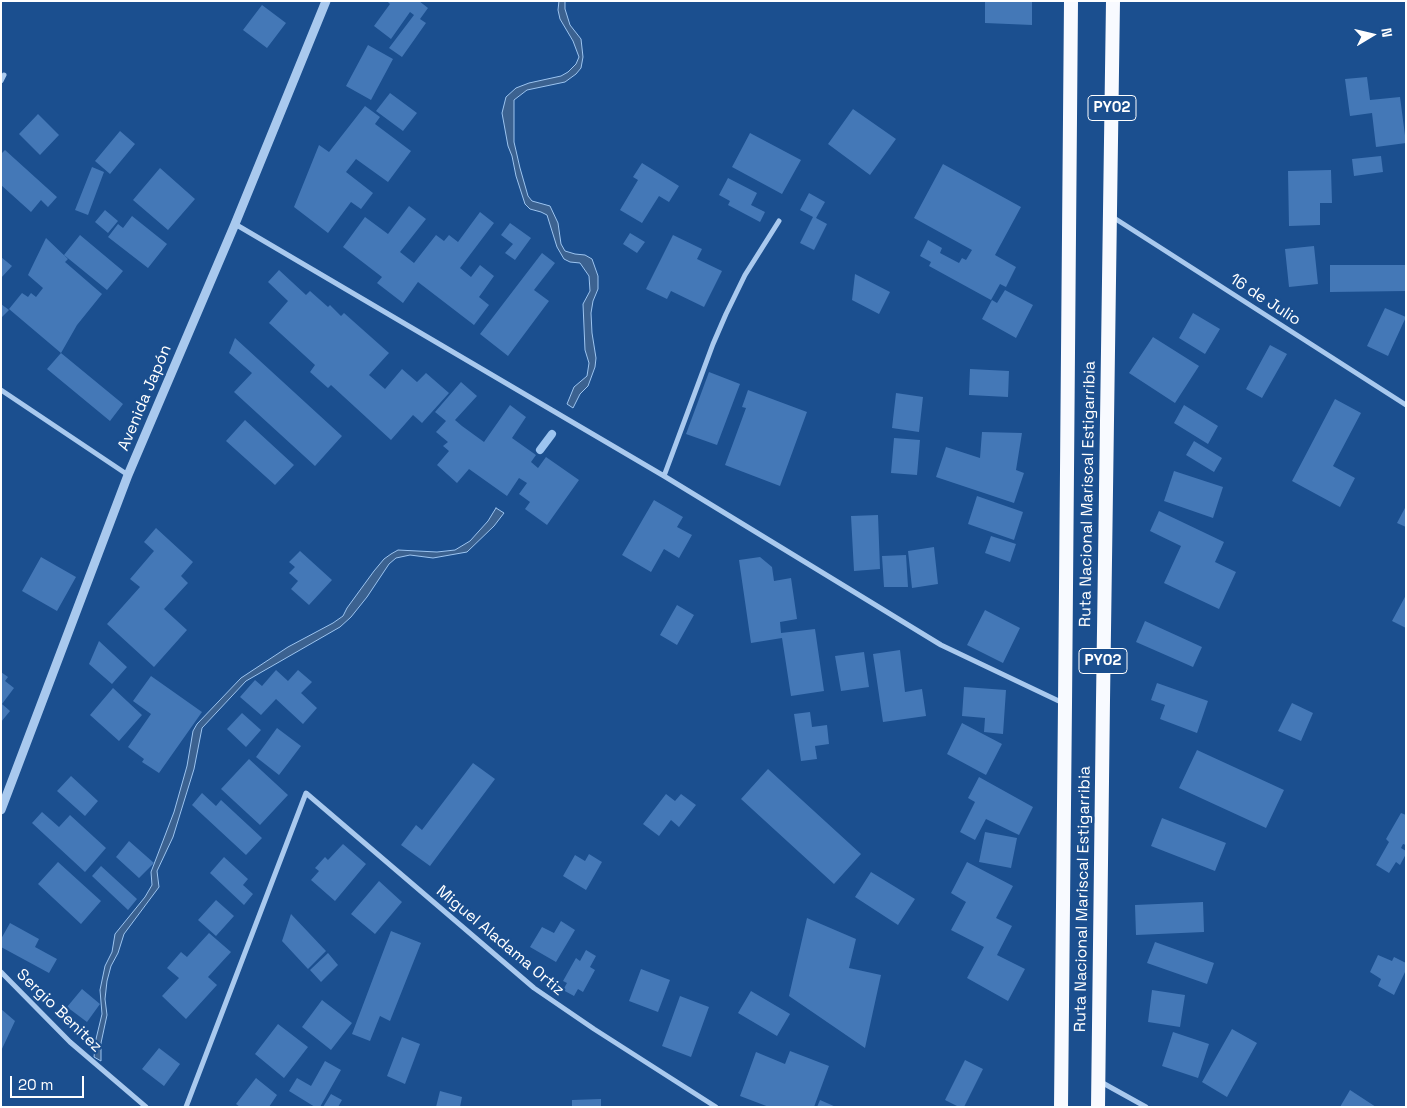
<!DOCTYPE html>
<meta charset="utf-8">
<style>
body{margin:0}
#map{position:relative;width:1407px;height:1108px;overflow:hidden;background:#1b4f8f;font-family:"Space Grotesk",sans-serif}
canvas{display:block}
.frame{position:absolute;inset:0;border:2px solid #fff;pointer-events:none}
.north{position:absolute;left:1347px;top:10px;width:50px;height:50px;-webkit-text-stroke:4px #1b4f8f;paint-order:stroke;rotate:81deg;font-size:14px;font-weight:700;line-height:20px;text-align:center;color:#fff}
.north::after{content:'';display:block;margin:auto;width:18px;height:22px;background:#fff;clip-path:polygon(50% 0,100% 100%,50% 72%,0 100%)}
.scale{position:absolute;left:10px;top:1076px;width:74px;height:22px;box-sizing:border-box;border:2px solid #fff;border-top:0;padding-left:6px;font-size:15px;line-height:18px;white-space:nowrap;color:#fff;-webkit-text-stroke:4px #1b4f8f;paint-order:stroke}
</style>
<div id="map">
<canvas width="1407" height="1108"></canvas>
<div class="frame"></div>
<div class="north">N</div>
<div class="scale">20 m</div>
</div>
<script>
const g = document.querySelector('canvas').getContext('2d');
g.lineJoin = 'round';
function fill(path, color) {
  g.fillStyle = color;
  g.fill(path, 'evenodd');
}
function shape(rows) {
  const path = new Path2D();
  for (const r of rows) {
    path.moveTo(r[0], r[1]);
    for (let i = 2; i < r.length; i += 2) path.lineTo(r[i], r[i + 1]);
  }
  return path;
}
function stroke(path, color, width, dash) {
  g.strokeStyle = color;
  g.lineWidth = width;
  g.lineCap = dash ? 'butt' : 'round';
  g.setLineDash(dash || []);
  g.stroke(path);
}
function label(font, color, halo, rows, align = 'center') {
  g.font = font + ' "Space Grotesk",sans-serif';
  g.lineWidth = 4.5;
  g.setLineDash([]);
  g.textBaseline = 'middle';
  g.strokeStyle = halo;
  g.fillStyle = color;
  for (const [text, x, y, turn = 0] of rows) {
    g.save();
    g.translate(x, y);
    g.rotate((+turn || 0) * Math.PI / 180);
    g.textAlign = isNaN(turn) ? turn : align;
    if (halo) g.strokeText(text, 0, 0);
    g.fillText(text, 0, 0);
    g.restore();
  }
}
const water = shape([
 [559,1,565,1,565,9,570,25,581,39,583,57,581,68,576,74,565,82,527,90,514,100,514,142,520,168,528,196,532,201,550,206,558,223,561,244,565,251,575,254,585,255,592,259,598,276,598,289,593,301,591,313,592,333,596,358,595,367,588,386,580,394,573,408,567,404,574,387,587,376,589,363,585,350,583,304,590,291,589,276,580,263,570,262,564,259,557,247,547,215,541,212,530,209,525,204,516,176,512,156,508,146,502,113,506,97,516,88,529,83,561,76,568,72,576,64,579,57,573,41,560,19,558,10,559,1],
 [496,508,504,513,494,526,467,552,433,558,410,555,396,558,389,564,367,597,351,617,340,627,246,681,202,728,194,769,173,837,157,871,159,887,124,934,118,953,111,966,107,981,105,999,107,1015,101,1043,101,1061,94,1057,96,1039,102,1014,100,990,105,966,112,952,115,934,145,897,152,885,151,872,174,812,187,766,193,731,197,724,241,678,288,647,333,623,343,616,347,608,374,571,384,559,391,554,398,550,437,552,455,550,470,541,488,521,496,508]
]);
const stream = shape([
 [540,450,552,434]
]);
const building = shape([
 [387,1,419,1,428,8,420,19,426,23,402,57,389,48,414,15,410,12,391,39,374,26,390,4],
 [985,1,1032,1,1032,25,985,23],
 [262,5,286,23,267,48,243,30],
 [368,45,393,59,371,100,346,86],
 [1367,77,1370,100,1400,97,1406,143,1376,147,1372,113,1350,116,1345,79],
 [390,93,417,113,403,131,376,111],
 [365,106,380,117,375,124,411,151,388,182,356,159,346,172,373,193,361,209,351,202,328,233,294,207,319,145,329,152],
 [853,109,896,139,870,175,828,144],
 [38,114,59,135,40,155,19,134],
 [120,131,135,144,110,174,95,161],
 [750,133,801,160,782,194,732,167],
 [5,150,57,197,48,207,41,200,31,212,1,185,1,154],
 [1381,156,1383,172,1354,176,1352,159],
 [642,163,679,186,669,202,659,196,642,223,620,210,638,180,633,177],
 [943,164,1021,207,995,255,1016,267,1006,287,1000,284,991,300,929,266,931,262,920,256,928,240,942,248,940,253,959,263,962,258,966,260,972,250,914,218],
 [92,167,104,172,88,215,75,210],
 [160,168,195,199,168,230,133,200],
 [1331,170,1332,203,1320,203,1320,225,1289,226,1288,171],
 [728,178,757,193,751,205,765,212,760,222,728,205,730,201,719,195],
 [809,193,825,202,816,218,827,224,814,250,800,243,813,217,800,210],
 [409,206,426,219,400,252,414,263,436,235,444,241,449,235,458,242,480,212,494,223,460,268,471,277,480,265,494,276,479,297,489,305,474,325,418,282,403,303,377,283,382,277,343,247,365,217,388,234],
 [105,210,118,221,108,233,95,222],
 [132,216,167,244,148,268,108,237,118,224,123,228],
 [510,223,531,238,515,260,505,253,513,244,501,235],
 [630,233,645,242,637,253,623,244],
 [80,235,123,271,107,290,64,255],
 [673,235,702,249,697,259,722,271,704,307,671,291,667,299,646,289],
 [46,238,68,259,65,262,102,294,77,325,61,353,123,404,110,421,47,369,61,353,9,309,22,293,28,297,31,293,36,297,43,288,28,275],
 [1314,246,1318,284,1289,287,1285,249],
 [542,253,555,263,534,290,549,301,508,356,480,334],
 [1,257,12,266,1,278],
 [1330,265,1406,265,1406,291,1330,292],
 [279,270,306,295,310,291,328,307,330,305,341,316,344,313,389,353,369,375,385,389,402,369,417,382,426,373,449,393,422,423,413,415,391,440,331,385,328,388,310,372,315,365,269,323,288,301,268,282],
 [855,274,890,292,879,314,852,300],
 [1005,290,1033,305,1016,338,982,319,992,300,997,303],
 [1,304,9,310,1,318],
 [1385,308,1406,317,1388,356,1367,346],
 [1193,313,1220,329,1205,354,1179,338],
 [1153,337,1199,366,1175,403,1129,373],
 [235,338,342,436,315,466,234,392,252,373,229,353],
 [1270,345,1287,354,1262,398,1246,389],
 [970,369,1009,371,1008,397,969,395],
 [709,372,740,384,717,445,686,434],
 [461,382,477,396,455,420,462,426,484,442,510,405,526,417,512,438,536,455,531,462,538,468,546,457,579,480,547,525,525,509,530,502,519,494,527,483,519,478,507,496,469,469,457,483,437,465,449,451,443,446,448,442,436,432,446,421,435,412],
 [748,390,807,412,780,486,725,465,746,408,742,407],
 [896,393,923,397,919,432,892,428],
 [1335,399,1361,413,1333,466,1355,478,1340,507,1292,481],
 [1184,405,1218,426,1208,444,1174,423],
 [245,420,294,465,275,485,226,441],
 [982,432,1022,433,1016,470,1024,473,1014,503,936,477,946,447,980,458],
 [894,438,920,440,917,475,891,473],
 [1194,441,1222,458,1214,472,1186,455],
 [1174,471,1223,487,1213,518,1164,501],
 [977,496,1023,512,1014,540,968,524],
 [654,500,683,517,677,527,692,535,679,558,664,549,651,572,622,555],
 [1406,506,1406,527,1397,523],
 [1159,511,1224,542,1215,562,1236,572,1219,609,1164,583,1181,546,1150,531],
 [878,515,880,569,854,571,851,516],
 [156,528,193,562,181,576,188,583,164,609,187,630,154,667,107,624,140,587,130,579,154,551,144,542],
 [991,536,1016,544,1010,562,985,553],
 [934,547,938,584,912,588,908,551],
 [300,551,332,580,309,605,291,589,298,581,289,573,295,567,289,562],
 [906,555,908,587,884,587,882,556],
 [41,557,76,577,57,611,22,591],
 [760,557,772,567,774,581,791,578,797,619,780,622,781,633,815,629,824,691,791,696,782,638,751,643,739,560],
 [1406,595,1406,628,1392,621],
 [677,605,694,615,677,645,660,635],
 [985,610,1020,628,1003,663,967,645],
 [1145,621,1202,647,1193,667,1136,642],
 [99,641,127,667,112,684,89,664],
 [900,650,905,692,922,689,926,716,883,722,873,654],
 [864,652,869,687,841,691,835,656],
 [276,670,288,681,298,670,312,682,301,693,317,708,303,724,276,699,261,715,240,697,255,680,262,686],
 [1,672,8,677,5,681,14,688,2,704,10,711,1,722],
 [151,676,202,712,159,773,142,762,144,759,128,747,151,714,133,701],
 [1157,683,1208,701,1197,733,1160,719,1165,705,1151,700],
 [964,687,1006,690,1003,734,984,732,985,718,962,716],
 [113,688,142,715,119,741,90,715],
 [1292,703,1313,713,1301,741,1278,731],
 [810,712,812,727,827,725,829,744,815,746,817,759,801,761,794,714],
 [242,713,261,730,246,747,227,729],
 [962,723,1002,744,986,775,947,754],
 [277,728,301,746,279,775,256,757],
 [1197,750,1284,790,1266,828,1179,788],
 [249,759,288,795,260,825,221,789],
 [473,763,495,779,430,866,401,845,416,825,422,830],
 [768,769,861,854,834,884,741,799],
 [71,776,98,801,85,816,57,791],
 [979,777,1033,807,1019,835,986,819,975,840,960,832,975,802,968,798],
 [202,793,216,806,221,800,262,838,246,855,192,805],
 [666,794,675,801,681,794,696,805,679,827,671,820,659,836,643,824],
 [42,812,59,827,70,815,106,848,85,872,32,823],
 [1401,813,1406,815,1406,845,1403,844,1401,848,1406,851,1406,854,1400,865,1396,862,1389,873,1376,865,1389,842,1386,839],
 [1162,818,1226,843,1215,871,1151,846],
 [985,832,1017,838,1011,868,979,862],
 [129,841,154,863,139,878,116,857],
 [343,844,366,864,335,901,311,880,319,871,315,868,325,857,328,860],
 [589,854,602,862,586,890,563,876,575,855,585,861],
 [224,857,248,879,243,885,253,894,244,905,210,873],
 [58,862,101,901,81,924,38,884],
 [967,862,1013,886,996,918,1012,926,997,955,1025,969,1008,1001,967,978,984,947,951,930,966,902,951,893],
 [101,866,137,899,128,910,92,876],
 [871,872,915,899,898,925,855,897],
 [379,881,402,902,375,934,351,914],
 [216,900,234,916,216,936,198,920],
 [1203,902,1204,932,1136,935,1135,905],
 [291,914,326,951,308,969,282,941],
 [807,918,856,939,849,968,881,975,865,1048,789,996],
 [561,921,575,930,556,962,530,947,542,927,554,933],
 [10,923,39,939,35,947,57,959,49,973,1,947,1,939],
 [391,931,421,943,390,1021,380,1016,370,1041,352,1034],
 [209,933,231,952,208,977,217,985,186,1019,162,996,179,978,167,968,181,952,187,957],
 [1155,942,1214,963,1207,984,1147,963],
 [586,950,596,956,590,967,595,970,583,992,578,989,574,996,563,990,567,983,563,981,576,958,580,961],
 [328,953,338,965,321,982,310,970],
 [1378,955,1392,961,1394,957,1406,963,1406,970,1394,995,1378,986,1381,979,1370,972],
 [641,969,670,980,658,1012,629,1001],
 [82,989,100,1004,87,1022,67,1007],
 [1152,990,1185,995,1180,1027,1148,1022],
 [751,991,790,1014,777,1036,738,1013],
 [680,996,709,1007,691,1057,662,1046],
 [322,1000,352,1023,331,1050,302,1027],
 [1,1009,15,1021,1,1051],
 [278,1024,308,1047,284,1078,255,1054],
 [1232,1029,1257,1043,1227,1097,1202,1082],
 [1173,1032,1209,1044,1198,1078,1162,1066],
 [402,1037,420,1044,405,1084,387,1076],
 [159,1048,180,1064,164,1086,142,1069],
 [790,1051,829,1066,814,1107,769,1107,740,1096,756,1052,785,1064],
 [965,1060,983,1069,964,1107,959,1107,945,1100],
 [325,1061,341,1070,320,1107,315,1107,289,1091,297,1078,311,1086],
 [256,1078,277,1095,269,1107,240,1107,236,1104],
 [1350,1090,1376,1107,1340,1107],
 [440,1091,462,1097,460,1107,436,1107],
 [331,1094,342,1100,338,1107,323,1107],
 [601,1099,601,1107,572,1107,572,1100],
 [820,1100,836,1107,817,1107]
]);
const minor = shape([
 [1,81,4,75],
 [1111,216,1406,405],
 [235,224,664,476,941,645,1063,703],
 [1,390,128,475],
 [664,476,713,344,726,314,745,275,779,221],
 [1,972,70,1042,146,1107],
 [1101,1082,1146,1107],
 [186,1107,306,793,534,988,594,1029,716,1107]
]);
const tertiary = shape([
 [1,810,128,475,235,224,326,1]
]);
const trunk = shape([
 [1061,1107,1065,704,1071,1],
 [1098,1107,1103,700,1113,1]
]);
const shields = [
 [1112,108,48],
 [1103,661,48]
];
const shieldNames = [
 ["PY02",1112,108],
 ["PY02",1103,661]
];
const streetNames = [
 ["16 de Julio",1265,300,33],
 ["Avenida Japón",145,398,-67],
 ["Ruta Nacional Mariscal Estigarribia",1088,494,-89],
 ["Ruta Nacional Mariscal Estigarribia",1083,899,-89],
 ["Miguel Aladama Ortiz",500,941,40],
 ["Sergio Benitez",59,1011,44]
];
fill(water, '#3c6290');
stroke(water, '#9cc4f0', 1);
stroke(stream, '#9cc4f0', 8);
fill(building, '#4478b7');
stroke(minor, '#a9c9ee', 5);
stroke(tertiary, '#a9c9ee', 9);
stroke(trunk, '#f8faff', 14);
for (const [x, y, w] of shields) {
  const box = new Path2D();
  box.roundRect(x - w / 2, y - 12.5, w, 25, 4);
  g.fillStyle = '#1b4f8f';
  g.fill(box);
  stroke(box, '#fff', 1);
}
label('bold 15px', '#fff', null, shieldNames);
label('16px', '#fff', '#1b4f8f', streetNames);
</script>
